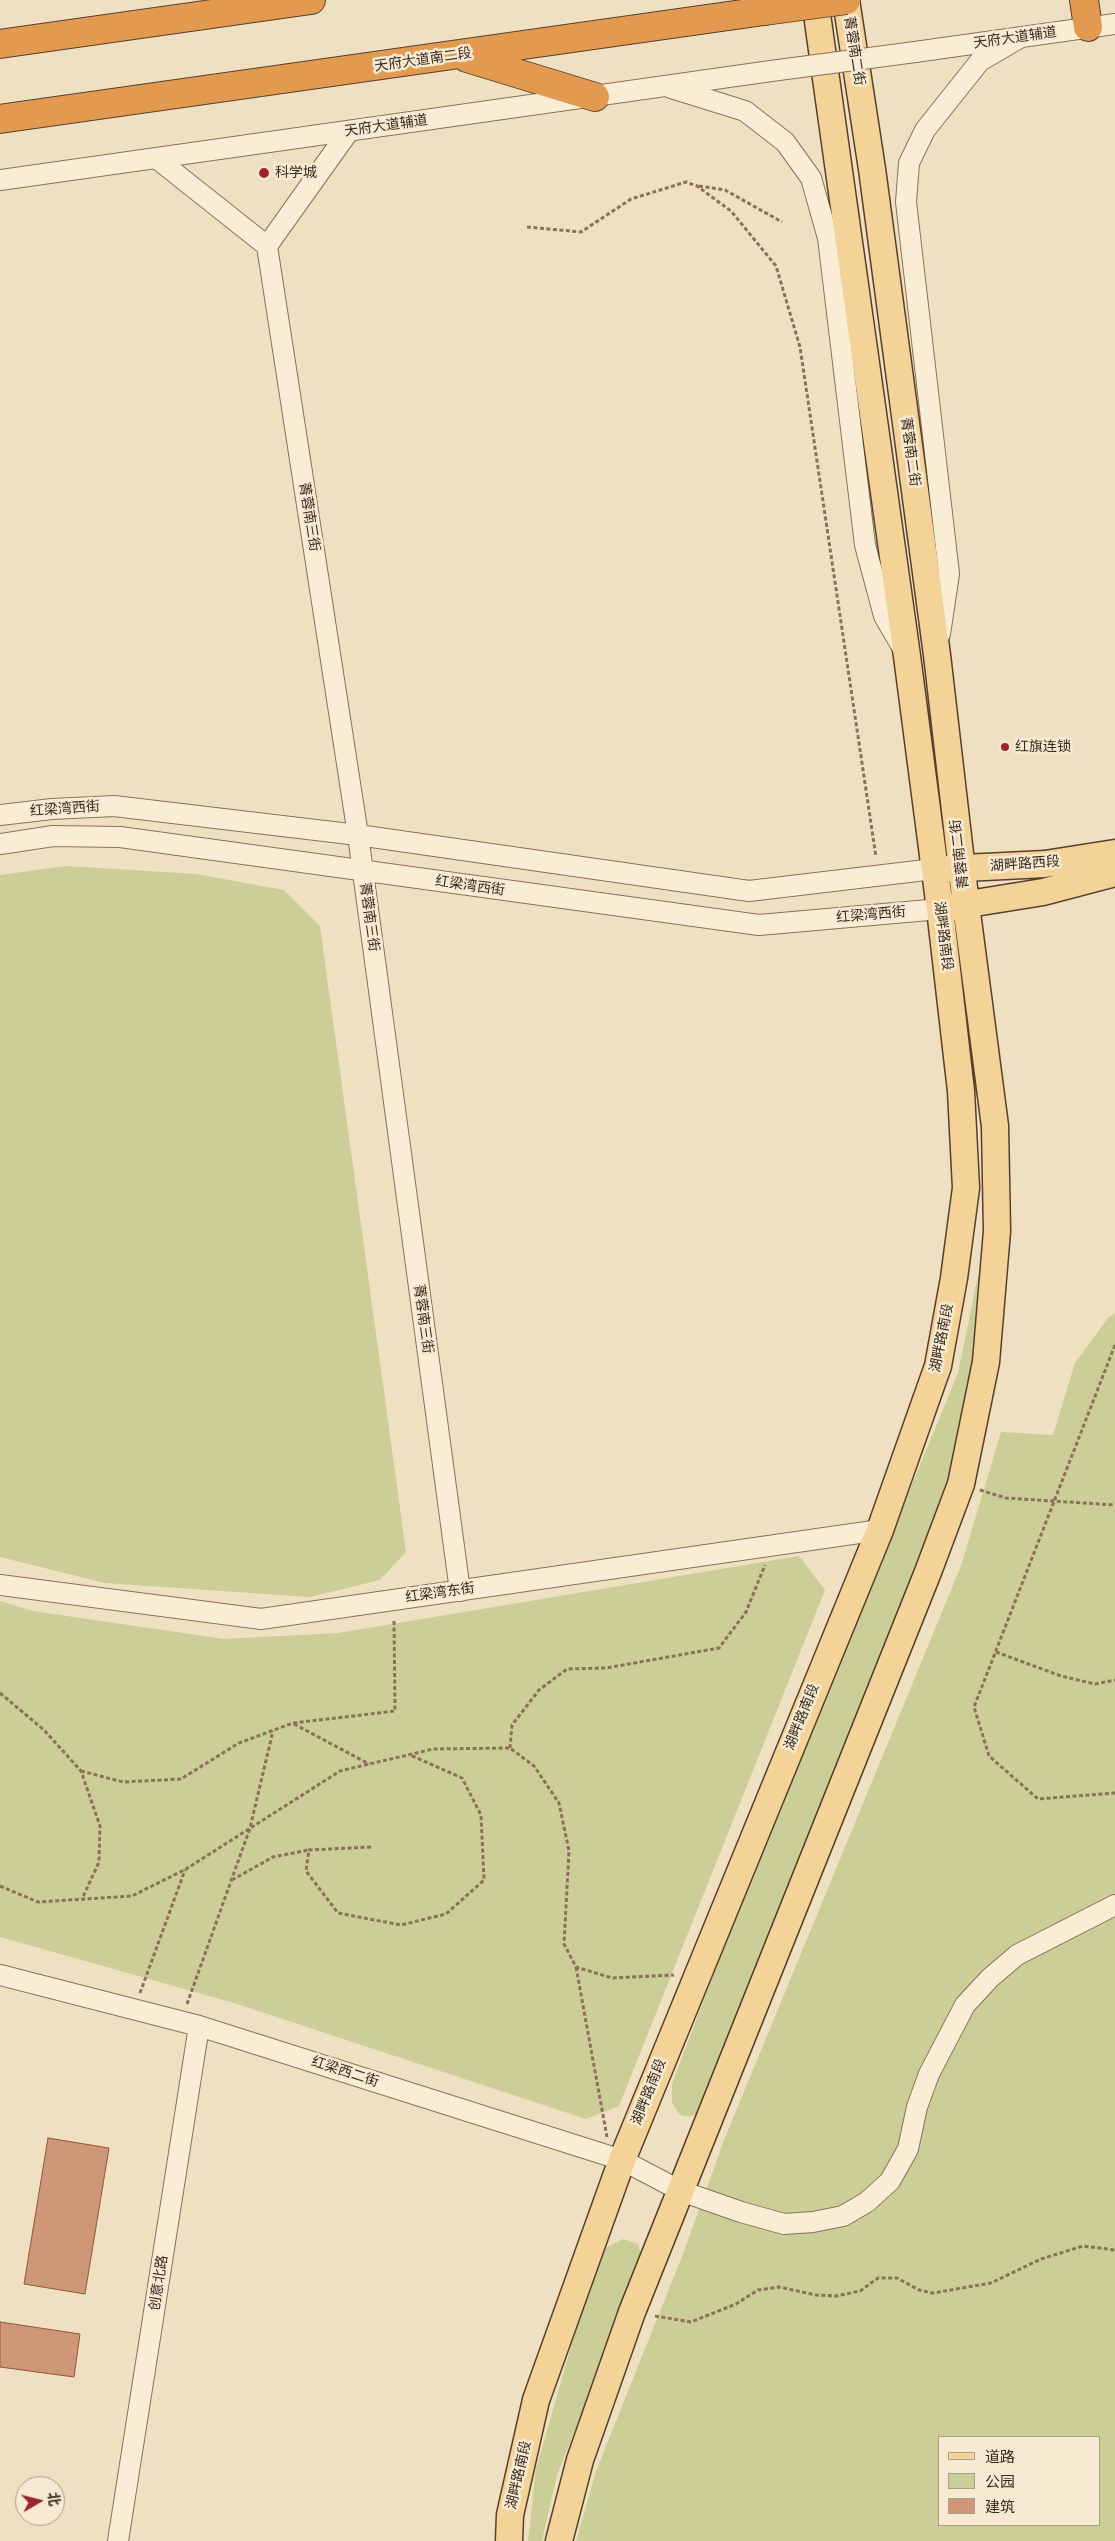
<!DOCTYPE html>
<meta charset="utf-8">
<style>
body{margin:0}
#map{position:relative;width:1115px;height:2541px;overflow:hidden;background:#f0e0c2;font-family:Merriweather,"Noto Sans SC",serif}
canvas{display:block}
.legend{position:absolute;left:938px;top:2436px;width:162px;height:90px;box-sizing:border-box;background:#f7ead2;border:1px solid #ab9d8a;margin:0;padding:6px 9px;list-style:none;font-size:15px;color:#3a2a1d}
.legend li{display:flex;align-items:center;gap:10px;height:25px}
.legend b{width:25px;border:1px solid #ab9d8a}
.north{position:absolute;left:15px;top:2476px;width:50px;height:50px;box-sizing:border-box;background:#f7ead2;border:1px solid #ab9d8a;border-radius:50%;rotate:82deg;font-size:14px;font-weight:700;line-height:20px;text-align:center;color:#3a2a1d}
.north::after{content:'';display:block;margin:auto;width:18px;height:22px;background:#9c262d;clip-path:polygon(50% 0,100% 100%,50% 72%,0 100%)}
</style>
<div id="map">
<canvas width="1115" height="2541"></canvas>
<ul class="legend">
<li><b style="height:6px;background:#f4d399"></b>道路</li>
<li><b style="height:14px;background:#cbce96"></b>公园</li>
<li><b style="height:14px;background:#cf9777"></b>建筑</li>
</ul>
<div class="north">北</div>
</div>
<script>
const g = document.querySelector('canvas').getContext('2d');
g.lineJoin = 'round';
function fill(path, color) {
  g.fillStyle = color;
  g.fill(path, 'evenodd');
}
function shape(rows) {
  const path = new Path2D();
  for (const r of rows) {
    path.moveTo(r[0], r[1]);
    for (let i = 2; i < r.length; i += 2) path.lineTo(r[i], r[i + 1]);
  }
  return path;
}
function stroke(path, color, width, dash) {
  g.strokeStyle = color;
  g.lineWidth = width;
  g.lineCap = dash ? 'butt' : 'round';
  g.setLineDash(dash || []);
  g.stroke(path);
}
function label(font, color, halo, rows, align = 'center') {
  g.font = font + ' Merriweather,"Noto Sans SC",serif';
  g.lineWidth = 5;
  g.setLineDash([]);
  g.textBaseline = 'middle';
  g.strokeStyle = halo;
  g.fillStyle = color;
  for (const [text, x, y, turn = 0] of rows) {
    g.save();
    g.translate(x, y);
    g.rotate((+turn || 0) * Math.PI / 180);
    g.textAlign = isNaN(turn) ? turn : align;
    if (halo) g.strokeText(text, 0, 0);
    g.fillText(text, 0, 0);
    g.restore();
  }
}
const green = shape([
 [66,866,196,874,284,890,320,926,406,1552,380,1580,310,1597,105,1583,0,1557,0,875],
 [982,1256,990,1258,955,1471,704,2109,693,2116,683,2116,678,2113,672,2102,672,2084,749,1880,958,1373],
 [1115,1313,1115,2541,576,2541,596,2471,683,2254,724,2140,961,1566,1001,1432,1053,1435,1075,1363,1108,1318],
 [939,2437,1099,2437,1099,2525,939,2525],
 [799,1556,825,1590,619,2106,586,2119,234,2003,0,1937,0,1601,33,1611,224,1639,338,1633],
 [623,2239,638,2244,643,2262,557,2475,542,2541,528,2541,536,2469,576,2329,605,2248]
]);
const building = shape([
 [48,2138,109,2148,85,2294,24,2284,48,2138],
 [0,2322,80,2334,74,2377,0,2367,0,2322]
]);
const path = shape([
 [699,186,725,190,782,222],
 [527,227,581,232,631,199,686,182,697,186,731,211,776,266,800,347,876,857],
 [1115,1345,974,1707,989,1756,1038,1799,1115,1793],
 [980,1490,1006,1498,1115,1505],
 [996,1652,1061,1676,1095,1684,1115,1680],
 [0,1693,44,1730,81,1771,100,1826,99,1862,82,1899],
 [294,1724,369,1764],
 [510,1748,512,1725,539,1690,567,1669,606,1668,719,1648,746,1612,765,1565],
 [81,1771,123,1782,181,1779,239,1743,293,1723,395,1711,394,1619],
 [371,1847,309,1850,306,1871,338,1913,401,1925,446,1914,484,1880,481,1815,462,1778,410,1755],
 [232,1880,273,1857,309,1850],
 [0,1886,38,1902,132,1896,186,1869,340,1771,433,1749,510,1748,534,1766,559,1803,569,1851,564,1944,576,1967,612,1978,674,1975],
 [576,1967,607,2137],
 [140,1993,185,1870],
 [187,2004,250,1828,273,1731],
 [655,2316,691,2322,736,2304,758,2290,779,2287,816,2295,836,2296,860,2291,878,2278,897,2278,919,2290,933,2293,991,2283,1041,2259,1083,2246,1115,2250]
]);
const minor = shape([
 [915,52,1115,24],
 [671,88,745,111,785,142,811,178,828,238,865,545,884,616,902,647],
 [156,158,267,246,349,131],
 [0,180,771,71],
 [267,246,358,835,460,1591],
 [940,634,949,574,906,202,909,163,925,130,980,61,1021,37],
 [0,815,52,809,114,806,358,835,749,891,934,869],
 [0,844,53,836,120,837,759,925,940,909],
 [0,1585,261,1619,880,1530],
 [0,1975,199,2026,622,2160,681,2191,741,2212,784,2224,813,2222,843,2216,867,2202,890,2181,908,2149,917,2107,929,2074,965,2005,990,1978,1017,1955,1115,1905],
 [118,2541,199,2026]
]);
const major = shape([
 [944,869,1045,864,1115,853],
 [950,907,1043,892,1115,873],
 [509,2541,510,2515,536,2400,622,2160,880,1530,938,1366,954,1278,966,1188,961,1091,940,909,907,656,815,0],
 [559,2541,580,2460,632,2312,928,1572,961,1484,986,1362,997,1231,995,1126,966,905,937,655,872,169,846,0]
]);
const highway = shape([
 [1084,0,1088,27],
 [0,44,311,0],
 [467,58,595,97],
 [0,119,764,11]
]);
const minorBridge = shape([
 [771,71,915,52]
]);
const highwayBridge = shape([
 [764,11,846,0]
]);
const markers = [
 [264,173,6,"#9c262d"],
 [1005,747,5,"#9c262d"]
];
const streetNames = [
 ["天府大道辅道",1015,38,-8],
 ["菁蓉南二街",854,51,81],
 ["天府大道南二段",423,60,-8],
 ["天府大道辅道",386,126,-8],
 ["菁蓉南二街",910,452,82],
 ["菁蓉南三街",309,517,81],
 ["红梁湾西街",65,809,-4],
 ["菁蓉南二街",960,854,-97],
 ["湖畔路西段",1025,864,-4],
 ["红梁湾西街",470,886,8],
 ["红梁湾西街",871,915,-5],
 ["菁蓉南三街",369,917,82],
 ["湖畔路南段",943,936,83],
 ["菁蓉南三街",423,1319,82],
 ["湖畔路南段",942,1338,-79],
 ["红梁湾东街",440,1593,-8],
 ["湖畔路南段",802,1717,-68],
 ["红梁西二街",345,2072,18],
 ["湖畔路南段",649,2092,-68],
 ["创意北路",159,2283,-81],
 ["湖畔路南段",519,2475,-77]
];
const poiNames = [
 ["科学城",275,173],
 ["红旗连锁",1015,747]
];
fill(green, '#cbce96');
fill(building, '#cf9777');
stroke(building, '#8b583e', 1);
stroke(minor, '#8a7159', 22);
stroke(major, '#583f2d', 29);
stroke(highway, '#583f2d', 30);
stroke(path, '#8a7159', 3, [4, 2.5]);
stroke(minor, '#faedd6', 20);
stroke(major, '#f4d399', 26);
stroke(highway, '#e29a50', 28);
stroke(minorBridge, '#8a7159', 22, []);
stroke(highwayBridge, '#583f2d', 30, []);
stroke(minorBridge, '#faedd6', 20);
stroke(highwayBridge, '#e29a50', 28);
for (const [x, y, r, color] of markers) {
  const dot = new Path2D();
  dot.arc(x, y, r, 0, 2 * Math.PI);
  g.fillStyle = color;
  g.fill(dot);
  stroke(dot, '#f7ead2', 2);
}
label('14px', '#3a2a1d', '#f7ead2', streetNames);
label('14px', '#3a2a1d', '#f7ead2', poiNames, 'left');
</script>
